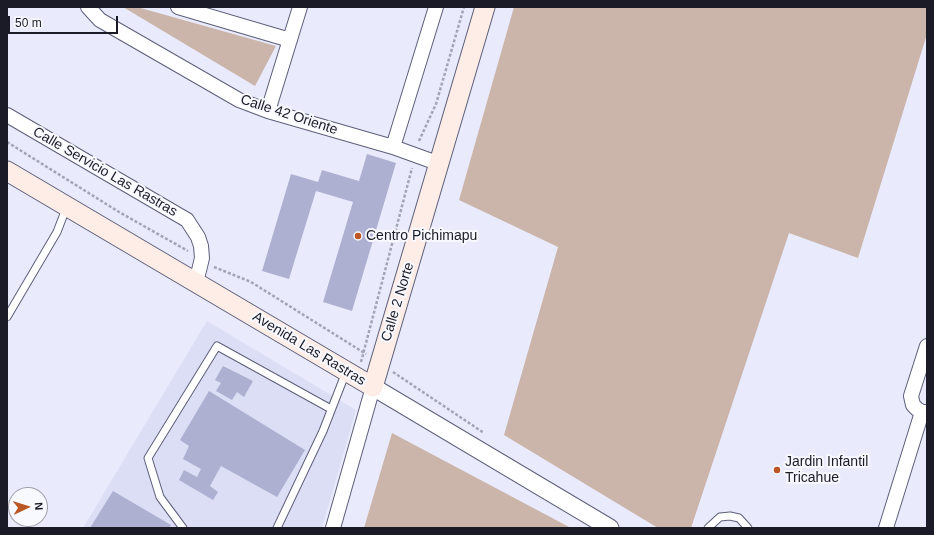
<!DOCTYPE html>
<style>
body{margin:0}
#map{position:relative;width:934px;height:535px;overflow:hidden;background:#e9ebfd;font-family:Helvetica,sans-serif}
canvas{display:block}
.frame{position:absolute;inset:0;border:8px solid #1a1b26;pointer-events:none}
.north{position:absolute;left:8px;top:487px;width:40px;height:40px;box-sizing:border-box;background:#f8f9ff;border:1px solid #9fa0a8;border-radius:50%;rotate:86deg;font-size:11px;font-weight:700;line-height:16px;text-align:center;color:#1a1b26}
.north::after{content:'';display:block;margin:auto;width:14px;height:18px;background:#bb5624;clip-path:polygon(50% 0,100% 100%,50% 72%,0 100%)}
.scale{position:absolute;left:8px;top:16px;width:110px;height:18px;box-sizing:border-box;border:2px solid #1a1b26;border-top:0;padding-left:5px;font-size:12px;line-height:14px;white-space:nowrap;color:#1a1b26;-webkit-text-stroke:3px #f8f9ff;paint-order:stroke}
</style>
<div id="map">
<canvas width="934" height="535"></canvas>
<div class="frame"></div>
<div class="north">N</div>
<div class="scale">50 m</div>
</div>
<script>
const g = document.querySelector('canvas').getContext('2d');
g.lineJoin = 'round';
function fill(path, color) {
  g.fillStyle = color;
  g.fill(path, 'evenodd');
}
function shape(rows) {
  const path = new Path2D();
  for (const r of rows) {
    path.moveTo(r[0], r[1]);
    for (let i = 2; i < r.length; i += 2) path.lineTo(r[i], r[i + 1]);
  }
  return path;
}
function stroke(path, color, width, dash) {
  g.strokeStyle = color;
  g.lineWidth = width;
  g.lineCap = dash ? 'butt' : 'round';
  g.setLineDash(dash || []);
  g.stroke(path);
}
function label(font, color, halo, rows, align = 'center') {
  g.font = font + ' Helvetica,sans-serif';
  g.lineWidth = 4;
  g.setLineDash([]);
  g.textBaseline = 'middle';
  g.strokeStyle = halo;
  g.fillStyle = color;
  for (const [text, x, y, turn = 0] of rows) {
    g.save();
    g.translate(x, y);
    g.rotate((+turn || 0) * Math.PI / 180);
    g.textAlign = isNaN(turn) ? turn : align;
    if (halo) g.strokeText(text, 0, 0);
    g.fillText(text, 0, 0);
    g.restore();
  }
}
const built = shape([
 [207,321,356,410,322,528,83,528]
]);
const green = shape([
 [123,7,137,7,276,46,255,86],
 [514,7,927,7,927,34,858,258,789,233,691,528,658,528,504,435,558,247,459,200],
 [392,433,571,528,364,528]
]);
const building = shape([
 [367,154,396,163,352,311,323,302,353,202,316,191,289,279,262,271,291,174,318,182,322,170,359,181],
 [223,366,253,381,244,397,237,392,232,400,216,391,221,383,215,380],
 [209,391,305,450,277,497,221,466,210,486,218,492,213,500,179,480,184,470,197,477,201,469,183,459,189,446,180,440],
 [113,491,171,525,169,528,90,528]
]);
const path = shape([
 [419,141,436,104,464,7],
 [7,142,119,212,188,251],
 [214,267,251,282,366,354],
 [361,362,412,168],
 [393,372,484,433]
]);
const service = shape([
 [7,317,57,232,67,206],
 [183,528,160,497,148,458,217,346,331,409],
 [277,528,323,431,346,372],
 [708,528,720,517,730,516,739,518,748,528]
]);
const minor = shape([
 [88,7,100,20,239,100,268,111,393,147,440,164],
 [178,7,290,40],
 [268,111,300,7],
 [7,115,187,220,198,237,201,246,202,258,196,283],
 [393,147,436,7],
 [927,346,911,396,913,405,917,409,922,412,927,412],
 [333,528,373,387],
 [886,528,922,412]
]);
const tertiary = shape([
 [373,387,610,528]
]);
const secondary = shape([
 [7,171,373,387,485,7]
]);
const markers = [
 [358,236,4,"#bb5624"],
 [777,470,4,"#bb5624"]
];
const streetNames = [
 ["Calle 42 Oriente",289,115,18],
 ["Calle Servicio Las Rastras",105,172,30],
 ["Calle 2 Norte",398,302,-73],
 ["Avenida Las Rastras",309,349,31]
];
const poiNames = [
 ["Centro Pichimapu",366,236],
 ["Jardin Infantil",785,462],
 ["Tricahue",785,478]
];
fill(built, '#dbdef5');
fill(green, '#cbb4aa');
fill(building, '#adb0d1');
stroke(service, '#5d5f7a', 9);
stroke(minor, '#5d5f7a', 16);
stroke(tertiary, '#5d5f7a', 19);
stroke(secondary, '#5d5f7a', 21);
stroke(path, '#a3a5b5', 2.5, [3, 2]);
stroke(service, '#fff', 7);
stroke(minor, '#fff', 14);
stroke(tertiary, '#fff', 17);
stroke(secondary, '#fdede6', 19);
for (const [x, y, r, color] of markers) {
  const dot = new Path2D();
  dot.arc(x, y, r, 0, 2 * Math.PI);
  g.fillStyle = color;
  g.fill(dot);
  stroke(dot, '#f8f9ff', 1.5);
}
label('14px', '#1a1b26', '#f8f9ff', streetNames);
label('14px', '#1a1b26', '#f8f9ff', poiNames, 'left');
</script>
